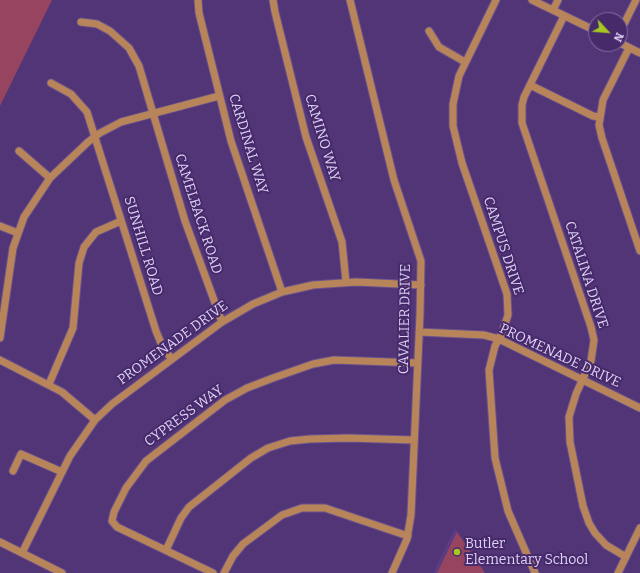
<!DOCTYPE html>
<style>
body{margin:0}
#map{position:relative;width:640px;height:573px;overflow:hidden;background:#513576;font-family:Bitter,serif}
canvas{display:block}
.north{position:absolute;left:588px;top:12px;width:40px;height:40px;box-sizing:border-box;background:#462a6a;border:1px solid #836da2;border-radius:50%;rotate:116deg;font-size:11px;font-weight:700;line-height:16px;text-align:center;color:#ded1f7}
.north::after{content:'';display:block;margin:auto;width:14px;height:18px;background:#a6c821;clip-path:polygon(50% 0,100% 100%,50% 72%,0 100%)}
</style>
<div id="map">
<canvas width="640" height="573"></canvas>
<div class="north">N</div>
</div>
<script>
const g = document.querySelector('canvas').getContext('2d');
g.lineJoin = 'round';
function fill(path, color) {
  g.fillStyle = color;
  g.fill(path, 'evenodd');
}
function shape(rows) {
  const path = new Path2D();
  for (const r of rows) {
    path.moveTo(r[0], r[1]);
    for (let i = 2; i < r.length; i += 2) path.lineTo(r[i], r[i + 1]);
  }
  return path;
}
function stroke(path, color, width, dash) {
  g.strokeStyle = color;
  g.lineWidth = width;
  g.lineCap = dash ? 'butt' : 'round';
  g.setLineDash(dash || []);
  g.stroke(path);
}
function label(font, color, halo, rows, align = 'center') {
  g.font = font + ' Bitter,serif';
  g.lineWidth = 4;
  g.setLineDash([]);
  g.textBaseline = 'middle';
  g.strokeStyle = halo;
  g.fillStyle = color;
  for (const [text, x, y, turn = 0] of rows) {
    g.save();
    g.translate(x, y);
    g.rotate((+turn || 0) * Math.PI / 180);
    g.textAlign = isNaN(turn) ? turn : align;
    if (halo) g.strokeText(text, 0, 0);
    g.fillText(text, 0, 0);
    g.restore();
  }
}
const built = shape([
 [455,528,485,573,433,573]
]);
const green = shape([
 [0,0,52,0,0,106],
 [457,532,485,573,437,573]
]);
const minor = shape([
 [198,0,199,13,231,141,282,292],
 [273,0,275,12,306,137,342,242,346,282],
 [350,0,394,180,421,261,420,314,411,515,407,539,392,573],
 [496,0,459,76,453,104,453,126,462,163,507,294,508,315,502,333,495,346,489,370,495,458,508,511,535,573],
 [532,0,596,31],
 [553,10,558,0],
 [564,16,524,97,522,105,522,123,591,327,594,340,591,361,576,394,569,417,570,442,583,506,589,523,595,533,606,545,626,557],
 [81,22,97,24,110,31,129,48,139,66,185,221,222,322],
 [429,31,439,47,465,62],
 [620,32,636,0],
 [620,43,640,53],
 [629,48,603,100,599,125,602,138,640,251],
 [51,83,71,94,87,112,156,331,163,348,172,359],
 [530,85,593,116,599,117],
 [19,151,50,178],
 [0,226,18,233],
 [419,332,484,335,499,339,640,408],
 [0,338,13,248,24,217,50,178,88,142,100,133,121,122,219,96],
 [0,360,62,392,95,420],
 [49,384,73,328,79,263,84,247,96,232,121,221],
 [13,471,21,454,62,472],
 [0,542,62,573],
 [166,550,181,518,189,507,251,458,268,448,290,441,310,439,348,438,414,440],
 [22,553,70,456,95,420,112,404,222,322,253,304,282,292,313,285,356,282,421,285],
 [213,573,117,527,112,521,114,512,126,488,146,461,225,400,247,388,273,378,313,364,334,360,418,363],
 [224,573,233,556,243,544,282,515,302,508,325,508,408,536],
 [618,573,640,528]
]);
const markers = [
 [457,552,4,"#a6c821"]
];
const streetNames = [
 ["CAMINO WAY",322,138,73],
 ["CARDINAL WAY",248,144,73],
 ["CAMELBACK ROAD",198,214,72],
 ["SUNHILL ROAD",143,246,73],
 ["CAMPUS DRIVE",503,246,72],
 ["CATALINA DRIVE",586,275,72],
 ["CAVALIER DRIVE",405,319,-89],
 ["PROMENADE DRIVE",173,343,-36],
 ["PROMENADE DRIVE",560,356,25],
 ["CYPRESS WAY",184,416,-36]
];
const poiNames = [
 ["Butler",465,544],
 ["Elementary School",465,560]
];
fill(built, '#5b3c84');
fill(green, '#96445f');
stroke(minor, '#6a518d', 9);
stroke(minor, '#b78559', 7);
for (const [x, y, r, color] of markers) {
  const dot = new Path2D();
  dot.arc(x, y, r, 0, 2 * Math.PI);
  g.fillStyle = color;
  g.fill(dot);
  stroke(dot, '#462a6a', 1.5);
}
label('14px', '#ded1f7', '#462a6a', streetNames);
label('14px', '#ded1f7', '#462a6a', poiNames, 'left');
</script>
